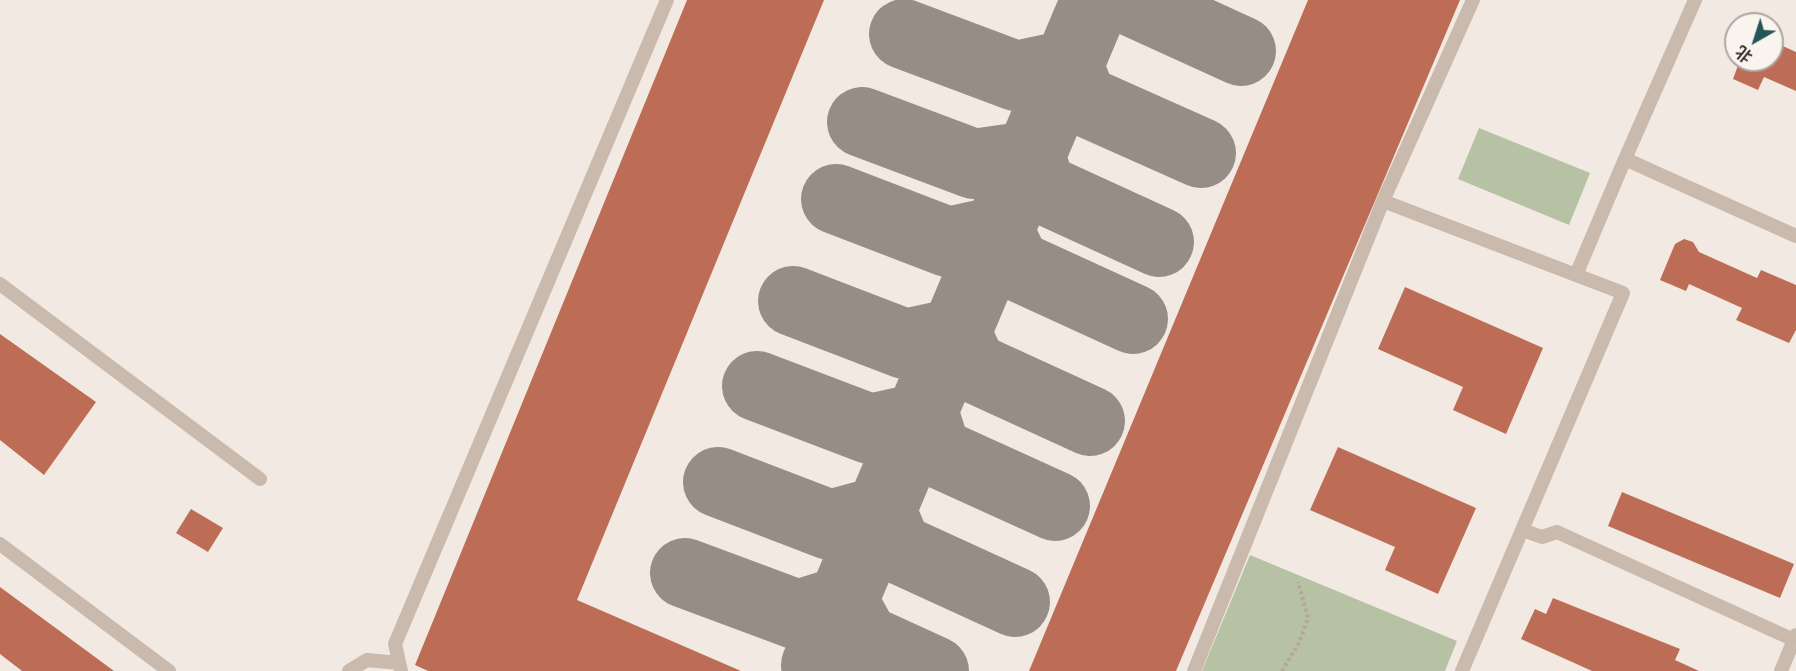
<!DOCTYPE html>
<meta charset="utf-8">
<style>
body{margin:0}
#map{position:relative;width:1796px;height:671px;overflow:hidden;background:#f2eae2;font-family:Quicksand,"Noto Sans SC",sans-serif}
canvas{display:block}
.north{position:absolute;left:1724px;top:12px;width:60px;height:60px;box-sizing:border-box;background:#faf4ef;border:2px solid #ada6a1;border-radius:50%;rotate:219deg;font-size:16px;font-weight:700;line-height:24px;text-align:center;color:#39302c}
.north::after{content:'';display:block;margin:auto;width:21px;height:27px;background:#245658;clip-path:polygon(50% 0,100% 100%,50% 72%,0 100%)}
</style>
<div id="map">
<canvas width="1796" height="671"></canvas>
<div class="north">北</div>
</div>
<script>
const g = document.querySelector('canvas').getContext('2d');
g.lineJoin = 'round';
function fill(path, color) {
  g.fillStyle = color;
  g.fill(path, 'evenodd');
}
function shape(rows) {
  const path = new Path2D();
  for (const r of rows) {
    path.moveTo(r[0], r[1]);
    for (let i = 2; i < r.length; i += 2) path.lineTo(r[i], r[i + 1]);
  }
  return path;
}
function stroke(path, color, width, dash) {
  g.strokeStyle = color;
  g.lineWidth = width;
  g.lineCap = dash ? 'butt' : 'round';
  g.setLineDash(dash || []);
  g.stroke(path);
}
const green = shape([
 [1479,128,1590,173,1569,225,1458,179],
 [1250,555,1457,641,1445,671,1202,671]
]);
const taxiway = shape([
 [1129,0,1241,51],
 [904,34,1016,76,1068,65,1082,100,1201,153],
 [862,122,974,164,1030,156,1041,188,1159,242],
 [836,199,948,242,999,231,1015,265,1133,319],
 [793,301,905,344,956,333,972,367,1090,421],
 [757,386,870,429,925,417,936,452,1055,506],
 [718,482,830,525,881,511,897,548,1015,602],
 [685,573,798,615,843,601,864,639,934,671],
 [816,665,1096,0]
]);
const building = shape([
 [687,0,824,0,577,600,741,671,428,671,415,665],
 [1308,0,1460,0,1176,671,1029,671],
 [1772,31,1776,43,1796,52,1796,91,1764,77,1758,90,1733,79,1740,60,1772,60],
 [1684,239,1693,242,1699,252,1757,278,1761,270,1796,285,1796,330,1789,343,1736,320,1742,308,1689,284,1686,291,1660,280,1675,244],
 [1405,287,1543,348,1506,434,1453,410,1463,387,1378,349],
 [0,334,96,402,44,475,0,440],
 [1338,447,1476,508,1438,594,1385,570,1395,547,1310,510],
 [1622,492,1794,564,1780,598,1608,526],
 [191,509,223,528,208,552,176,533],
 [0,587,114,671,22,671,0,654],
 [1553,598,1680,649,1675,660,1699,671,1592,671,1521,639,1535,609,1546,614]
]);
const path = shape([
 [1282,671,1299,643,1308,618,1298,582]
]);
const service = shape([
 [1625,159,1695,0],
 [1383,201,1623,293,1462,671],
 [1576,275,1625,159,1796,236],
 [0,284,260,479],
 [1522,530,1542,537,1557,532,1794,640],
 [0,544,169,671],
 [349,671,367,660,399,663],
 [401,671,395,644,667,0],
 [1194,671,1383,201,1473,0],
 [1781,671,1796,635]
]);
fill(green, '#b7c1a3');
stroke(taxiway, '#968d87', 70);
fill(building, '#bd6d55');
stroke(path, '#b6a599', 4, [3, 3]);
stroke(service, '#cabaae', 14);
</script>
